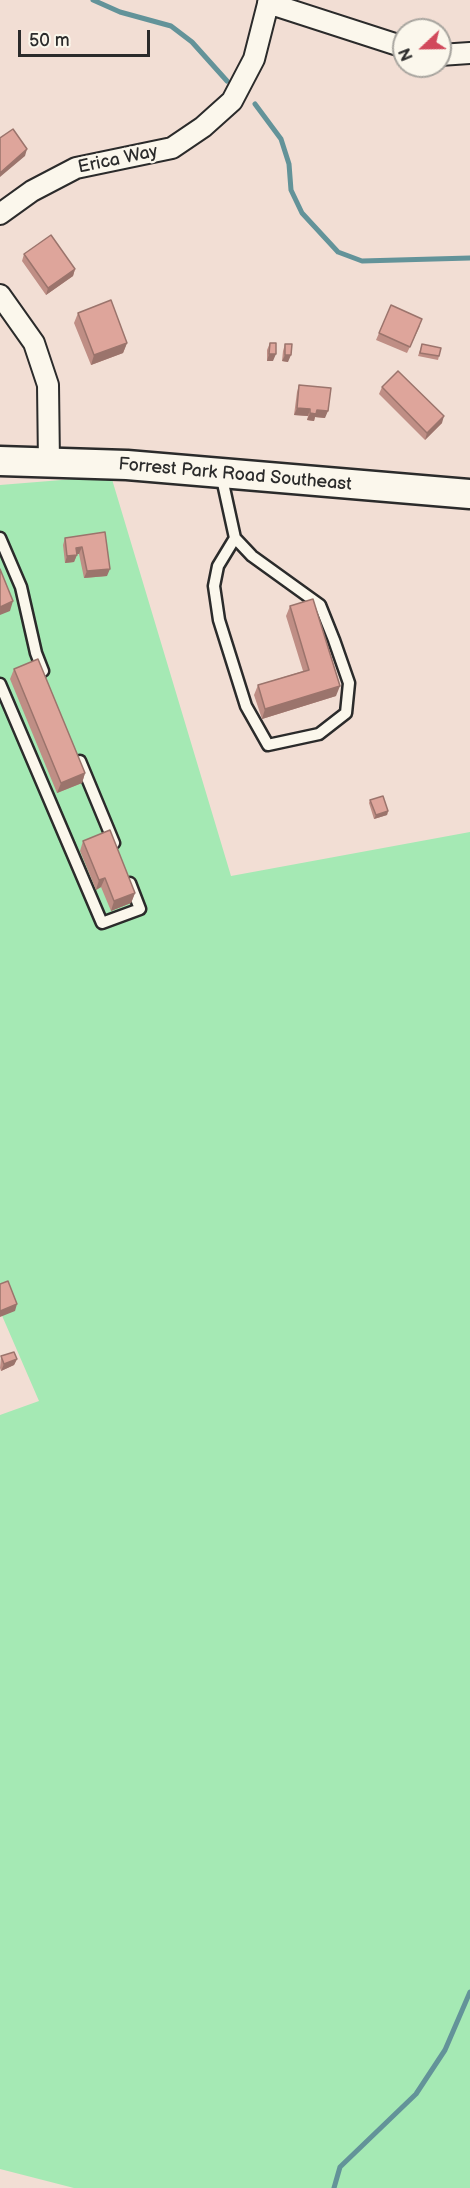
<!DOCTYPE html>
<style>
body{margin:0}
#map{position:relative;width:470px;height:2188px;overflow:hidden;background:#f2ded4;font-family:"Balsamiq Sans",sans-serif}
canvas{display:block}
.north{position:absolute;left:392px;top:18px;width:60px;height:60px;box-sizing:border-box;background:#fbf7ec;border:2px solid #a8a59f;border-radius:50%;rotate:248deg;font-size:16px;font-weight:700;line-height:24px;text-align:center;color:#2b2b2b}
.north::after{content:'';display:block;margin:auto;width:21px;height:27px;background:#d1495b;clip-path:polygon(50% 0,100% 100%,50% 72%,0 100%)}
.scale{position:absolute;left:18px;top:30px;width:132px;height:27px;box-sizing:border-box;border:3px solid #2b2b2b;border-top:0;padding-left:8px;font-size:18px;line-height:21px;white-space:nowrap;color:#2b2b2b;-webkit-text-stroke:4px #fbf7ec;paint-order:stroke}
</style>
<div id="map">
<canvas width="470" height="2188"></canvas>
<div class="north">N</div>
<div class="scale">50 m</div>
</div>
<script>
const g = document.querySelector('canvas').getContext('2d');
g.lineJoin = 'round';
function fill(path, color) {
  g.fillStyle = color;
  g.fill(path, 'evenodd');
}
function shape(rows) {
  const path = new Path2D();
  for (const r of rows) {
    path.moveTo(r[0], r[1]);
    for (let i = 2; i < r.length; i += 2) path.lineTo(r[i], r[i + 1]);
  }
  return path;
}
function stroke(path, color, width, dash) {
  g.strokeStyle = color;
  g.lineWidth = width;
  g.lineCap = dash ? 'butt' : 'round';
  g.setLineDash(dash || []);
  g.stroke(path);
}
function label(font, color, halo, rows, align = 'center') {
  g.font = font + ' "Balsamiq Sans",sans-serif';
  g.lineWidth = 4.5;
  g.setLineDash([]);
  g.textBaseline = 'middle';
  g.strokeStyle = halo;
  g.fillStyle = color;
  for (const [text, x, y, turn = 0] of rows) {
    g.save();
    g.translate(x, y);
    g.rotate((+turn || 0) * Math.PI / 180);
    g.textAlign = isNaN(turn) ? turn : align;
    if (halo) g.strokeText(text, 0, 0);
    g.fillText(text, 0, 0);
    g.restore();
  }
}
const green = shape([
 [111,476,231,876,470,832,470,2188,74,2188,0,2169,0,1415,39,1401,0,1311,0,485]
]);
const stream = shape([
 [93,0,120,12,171,26,192,42,227,81],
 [255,104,281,139,289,164,291,190,302,213,338,252,362,261,470,258],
 [334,2188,340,2167,416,2094,445,2050,470,1992]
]);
const lane = shape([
 [221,474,235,538,252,556,320,605,334,640,349,683,346,713,319,734,268,745,246,706,219,620,214,586,218,566,235,538],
 [0,538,21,587,36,653,43,671],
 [0,684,102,923,140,909,130,883],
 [80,761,114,843]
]);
const street = shape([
 [268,3,404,47],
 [440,55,470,53],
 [0,214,32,191,76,168,172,148,203,127,232,101,254,59,269,0],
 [0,295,34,343,48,385,49,463]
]);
const secondary = shape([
 [0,461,127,465,470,494]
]);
const wall = shape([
 [24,254,75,269,73,276,46,295,22,261],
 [78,313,127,343,123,353,91,365,74,323],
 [420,326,407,353,376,340,379,333],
 [270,343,273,361,267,361,267,350],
 [285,344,288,362,282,361,283,351],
 [422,344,439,356,438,360,418,356],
 [299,385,325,418,315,417,314,421,307,420,308,416,294,415,297,392],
 [382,387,442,423,425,440,379,394],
 [105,532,107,576,84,578,79,554,77,554,74,562,65,563,63,545,65,538],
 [290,606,336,696,262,719,254,695,258,685,303,671,286,616],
 [14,669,85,773,82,783,57,793,10,679],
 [370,800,388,811,387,815,374,819,369,803],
 [83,841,135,893,131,903,111,911,101,887,96,890,80,851],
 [1,1356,17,1359,14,1365,1,1371,0,1368]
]);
const shadedWall = shape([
 [27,149,25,156,0,177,0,173],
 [75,269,73,276,46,295,48,288],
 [127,343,123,353,91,365,94,355],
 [269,354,276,354,273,361,267,361],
 [285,355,291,355,288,362,282,361],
 [297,408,310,409,308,416,294,415],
 [317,410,328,411,325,418,315,417,314,421,307,420,310,413],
 [444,416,442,423,425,440,427,433],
 [82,547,79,554,74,554,76,548],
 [77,555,74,562,65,563,67,556],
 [110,569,107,576,84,578,87,571],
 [13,601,10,611,0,615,0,607],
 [340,686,336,696,262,719,265,709],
 [85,773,82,783,57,793,61,783],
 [388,811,387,815,374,819,376,815],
 [105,878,101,887,96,890,99,880],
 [135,893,131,903,111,911,114,901],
 [17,1304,15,1311,0,1317,0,1311],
 [17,1359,14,1365,1,1371,4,1364]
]);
const building = shape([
 [13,129,27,149,0,173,0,138,13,129],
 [51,235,75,269,48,288,24,254,51,235],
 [111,300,127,343,94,355,78,313,111,300],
 [391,305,422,319,410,347,379,333,391,305],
 [270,343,276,343,276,354,269,354,270,343],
 [285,344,292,344,291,355,285,355,285,344],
 [422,344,441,348,439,356,420,353,422,344],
 [398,371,444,416,427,433,382,387,398,371],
 [299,385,331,388,328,411,317,410,316,414,310,413,310,409,297,408,299,385],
 [105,532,110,569,87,571,82,547,76,548,77,555,67,556,65,538,105,532],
 [0,569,13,601,0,607,0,569],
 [313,599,340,686,265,709,258,685,309,670,290,606,313,599],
 [38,659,85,773,61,783,14,669,38,659],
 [383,796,388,811,376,815,370,800,383,796],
 [110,830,135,893,114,901,105,878,99,880,83,841,110,830],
 [8,1281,17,1304,0,1311,0,1284,8,1281],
 [14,1352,17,1359,4,1364,1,1356,14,1352]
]);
const streetNames = [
 ["Erica Way",118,160,-12],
 ["Forrest Park Road Southeast",235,475,5]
];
fill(green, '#a5e9b4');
stroke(stream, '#639399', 5);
stroke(lane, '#2b2b2b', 15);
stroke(street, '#2b2b2b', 24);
stroke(secondary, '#2b2b2b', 33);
stroke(lane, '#fbf7ec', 10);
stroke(street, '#fbf7ec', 20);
stroke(secondary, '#fbf7ec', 28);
fill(wall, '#bf8e85');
fill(shadedWall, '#9b746c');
fill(building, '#dea59b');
stroke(building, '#9b746c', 1.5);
label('18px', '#2b2b2b', '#fbf7ec', streetNames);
</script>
